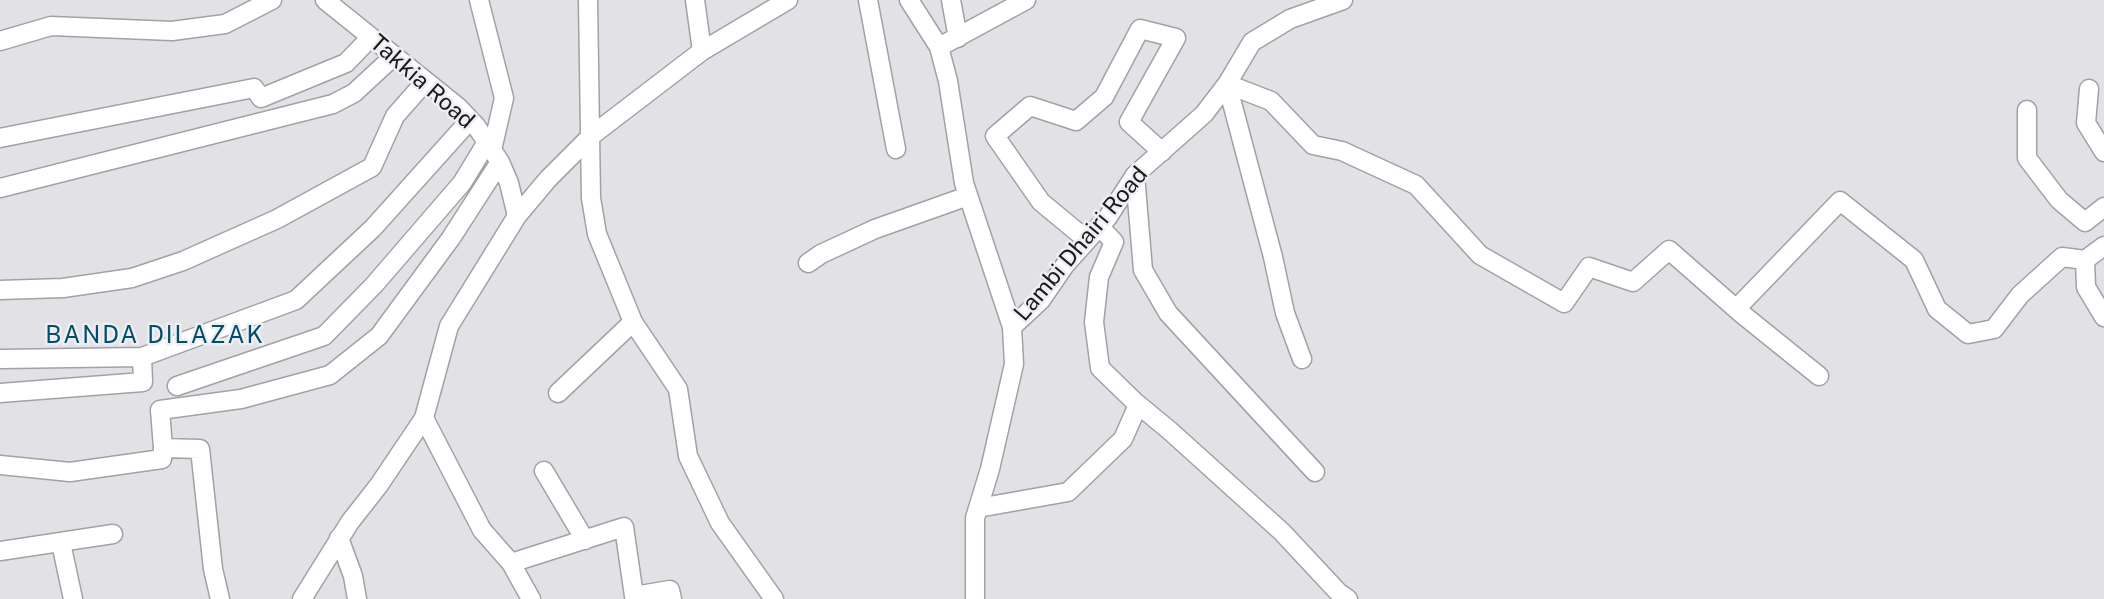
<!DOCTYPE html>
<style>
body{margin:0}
canvas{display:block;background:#e1e1e6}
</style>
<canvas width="2104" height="599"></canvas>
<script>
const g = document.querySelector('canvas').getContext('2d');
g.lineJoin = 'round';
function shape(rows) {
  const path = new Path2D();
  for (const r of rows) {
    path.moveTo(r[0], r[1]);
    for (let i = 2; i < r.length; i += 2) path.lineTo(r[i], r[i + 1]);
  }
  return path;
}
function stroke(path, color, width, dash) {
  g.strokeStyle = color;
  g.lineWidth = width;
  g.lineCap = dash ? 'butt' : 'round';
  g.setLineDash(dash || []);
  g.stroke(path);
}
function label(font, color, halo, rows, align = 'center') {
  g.font = font + ' "Public Sans",sans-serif';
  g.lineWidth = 5;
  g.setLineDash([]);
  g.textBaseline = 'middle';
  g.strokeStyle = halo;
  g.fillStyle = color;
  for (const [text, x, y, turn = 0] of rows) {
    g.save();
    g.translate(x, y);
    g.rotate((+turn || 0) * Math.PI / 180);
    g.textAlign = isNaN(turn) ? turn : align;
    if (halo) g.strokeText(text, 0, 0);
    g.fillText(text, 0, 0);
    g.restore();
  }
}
const minor = shape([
 [325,0,458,107,476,126,500,162,509,183,517,216],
 [479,0,504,98,492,150],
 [588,0,591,198,597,234,633,322,678,389,688,456,720,523,774,599],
 [695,0,702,51],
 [868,0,896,149],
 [909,0,939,47,948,81,964,183,1012,327,1014,364,990,469,975,518,975,599],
 [951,0,958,38],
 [0,41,51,26,172,31,225,24,272,0],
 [939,47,1026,0],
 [1227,84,1271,101,1313,145,1342,151,1416,185,1480,255,1564,303,1589,267,1633,282,1669,250,1742,314,1819,376],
 [1227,84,1273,257,1285,313,1302,359],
 [2089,89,2086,123,2104,152],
 [2027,110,2027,158,2059,200,2085,222,2104,207],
 [0,138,254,88,261,98,346,63,371,37],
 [1135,175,1143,270,1168,313,1315,472],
 [0,188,333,104,354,93,394,56],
 [1099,226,1114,242,1099,277,1094,322,1100,368,1135,402,1169,430,1282,532,1338,592,1348,599],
 [1087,240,1041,202,995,136,1030,106,1076,121,1104,97,1140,29,1176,38,1129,122,1162,152],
 [2104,246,2085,260,2086,287,2104,317],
 [808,263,821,254,875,229,968,196],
 [0,290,63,288,132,278,183,261,277,219,372,167,395,116,425,82],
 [1736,309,1840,201,1914,260,1937,309,1968,334,1994,329,2020,295,2062,257,2085,260],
 [1012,327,1041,300,1065,265,1108,217,1135,175,1204,114,1227,84,1252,42,1290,19,1343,0],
 [0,359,142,357],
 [177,386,324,336,374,285,462,183,487,142],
 [0,393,143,382,142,357,296,300,373,228,470,120],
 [558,393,633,322],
 [424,418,482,530,511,563,531,599],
 [0,465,70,472,162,459,163,448],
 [544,471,585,540],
 [978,508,1068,492,1123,439,1138,405],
 [339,538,353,576,357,599],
 [61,543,73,599],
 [0,551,113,534],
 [511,563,624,527,634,596,670,590,672,599],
 [220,599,213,569,200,449,163,448,160,410,241,399,330,375,379,336,451,238,500,162],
 [302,599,350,522,379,485,424,418,449,326,517,216,548,179,591,136,702,51,788,0]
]);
const streetNames = [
 ["Takkia Road",422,82,41],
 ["Lambi Dhairi Road",1081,244,-50]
];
const neighbourhoodNames = [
 ["BANDA DILAZAK",155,336]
];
stroke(minor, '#a1a1a6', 21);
stroke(minor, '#fff', 18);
label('23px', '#1a1a1c', '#eeeef3', streetNames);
g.letterSpacing = '2px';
label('24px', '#004f6a', '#eeeef3', neighbourhoodNames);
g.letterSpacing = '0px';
</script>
